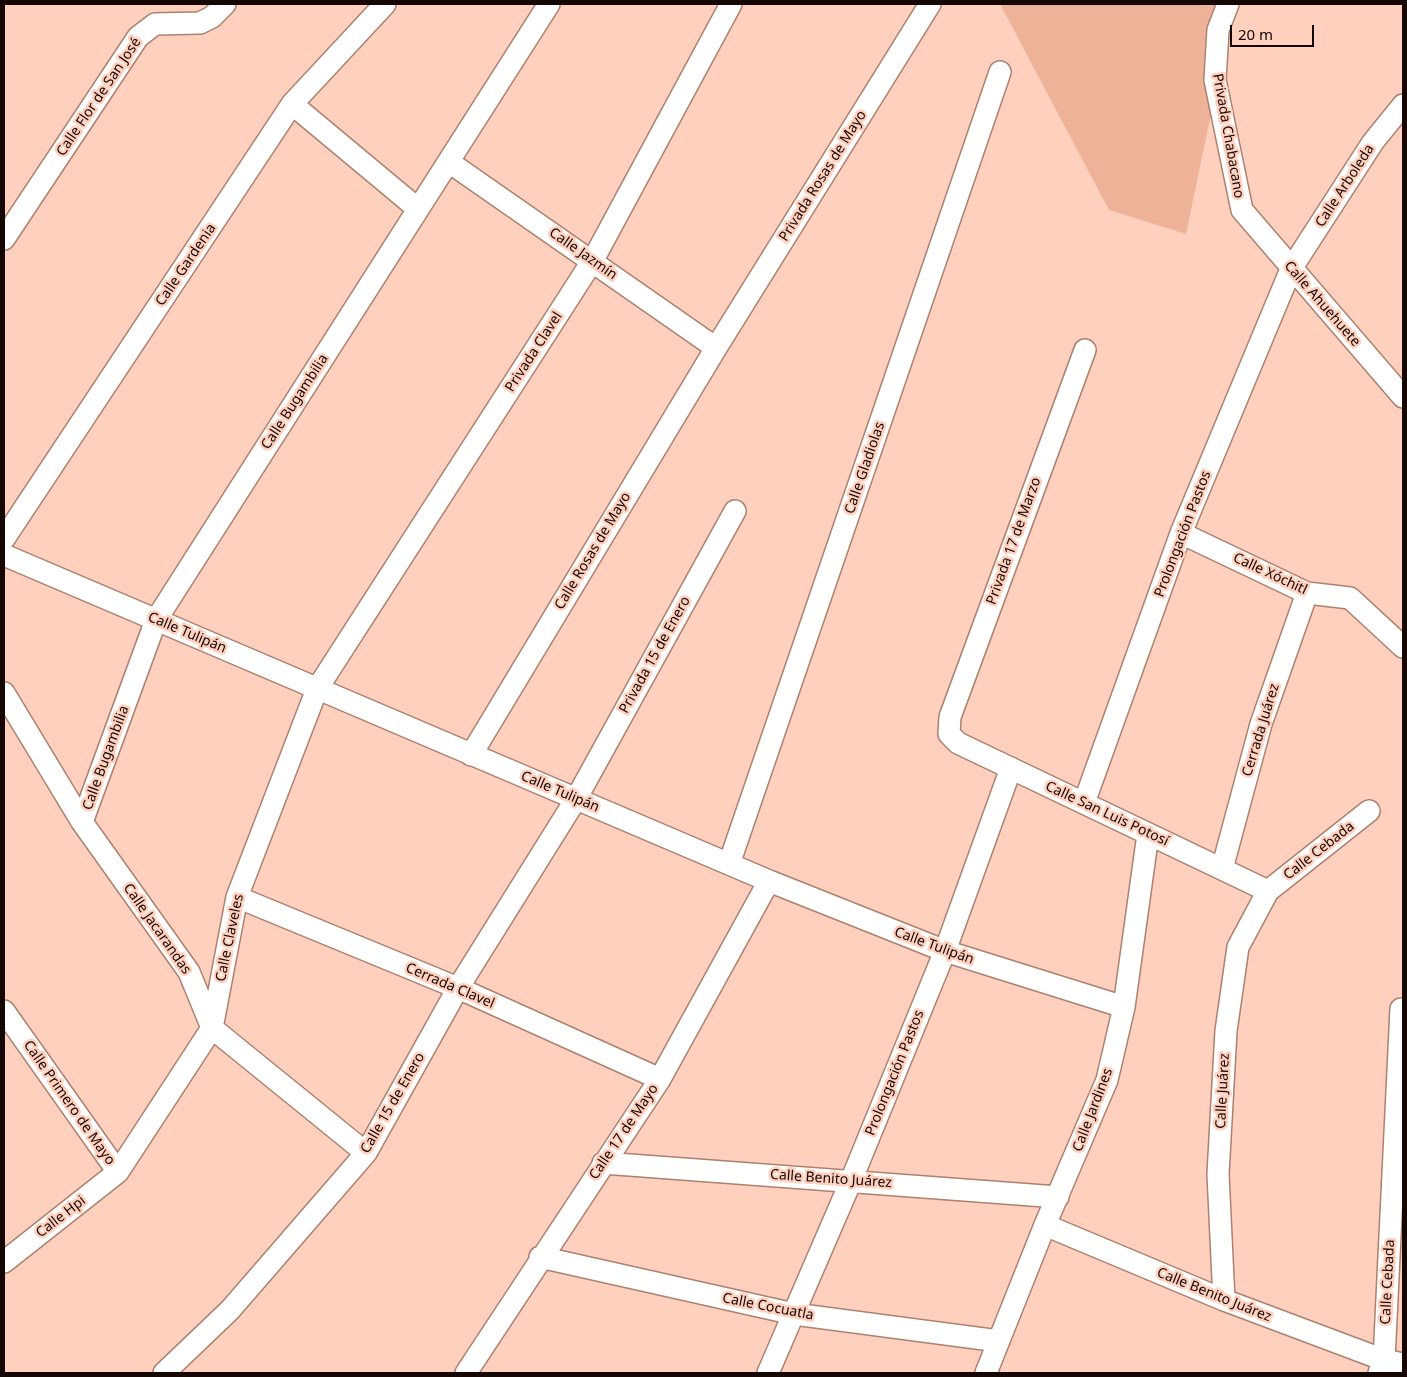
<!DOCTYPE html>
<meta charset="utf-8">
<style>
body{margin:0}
#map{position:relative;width:1407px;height:1377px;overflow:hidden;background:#ffd0bd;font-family:"Noto Sans",sans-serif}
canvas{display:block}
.frame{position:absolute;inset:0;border:5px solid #150703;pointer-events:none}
.scale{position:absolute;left:1230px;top:25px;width:84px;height:22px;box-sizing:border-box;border:2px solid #150703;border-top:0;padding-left:6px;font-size:15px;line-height:18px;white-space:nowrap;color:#150703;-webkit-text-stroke:4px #ffd0bd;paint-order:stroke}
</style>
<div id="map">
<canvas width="1407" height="1377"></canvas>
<div class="frame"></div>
<div class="scale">20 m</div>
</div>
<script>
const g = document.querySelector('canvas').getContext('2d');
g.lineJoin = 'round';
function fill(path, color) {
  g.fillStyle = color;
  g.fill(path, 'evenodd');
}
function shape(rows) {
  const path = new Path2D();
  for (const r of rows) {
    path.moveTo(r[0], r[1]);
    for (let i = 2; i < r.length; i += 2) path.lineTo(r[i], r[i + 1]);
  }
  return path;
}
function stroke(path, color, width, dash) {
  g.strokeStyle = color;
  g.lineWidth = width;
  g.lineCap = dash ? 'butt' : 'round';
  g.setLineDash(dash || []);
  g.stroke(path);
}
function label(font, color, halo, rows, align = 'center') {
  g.font = font + ' "Noto Sans",sans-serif';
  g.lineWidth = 5;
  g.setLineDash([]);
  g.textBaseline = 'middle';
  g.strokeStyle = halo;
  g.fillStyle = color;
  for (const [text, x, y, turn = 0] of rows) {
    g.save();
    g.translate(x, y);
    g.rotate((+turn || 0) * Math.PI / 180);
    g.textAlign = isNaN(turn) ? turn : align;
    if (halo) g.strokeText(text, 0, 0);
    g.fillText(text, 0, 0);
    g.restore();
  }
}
const green = shape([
 [1000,4,1234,4,1186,234,1109,210]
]);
const minor = shape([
 [1228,4,1218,30,1215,80,1242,210,1403,397],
 [292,104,418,209],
 [449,162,716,348],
 [4,239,138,37,155,24,200,23,212,17,225,4],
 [1085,350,950,717,949,734,958,743,1268,891],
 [1181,533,1307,593,1350,598,1403,647],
 [4,539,292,104,385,4],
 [4,555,769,881,945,951,1124,1007],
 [4,693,82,822,189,972,212,1028,366,1153],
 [471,755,716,348,930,4],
 [1084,803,1181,533,1291,269,1373,142,1403,105],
 [82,822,156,620,549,4],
 [729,864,1000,72],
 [1222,869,1261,724,1307,593],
 [237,897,458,988,660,1079],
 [4,1011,118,1172],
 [603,1163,1058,1197],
 [1045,1225,1224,1300,1384,1360,1403,1364],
 [540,1257,794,1314,999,1341],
 [4,1262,118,1172,212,1028,237,897,317,689,593,260,731,4],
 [1224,1300,1218,1174,1226,1031,1238,947,1268,891,1369,811],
 [164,1373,230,1310,366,1153,458,988,576,799,735,511],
 [466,1373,660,1079,769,881],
 [768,1373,851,1181,945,951,1011,768],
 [986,1373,1045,1225,1107,1080,1124,1007,1148,834],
 [1379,1373,1384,1360,1401,1009]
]);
const streetNames = [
 ["Calle Flor de San José",99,97,-56],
 ["Privada Chabacano",1228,136,80],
 ["Privada Rosas de Mayo",823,176,-58],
 ["Calle Arboleda",1345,186,-57],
 ["Calle Jazmín",583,254,35],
 ["Calle Gardenia",186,265,-56],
 ["Calle Ahuehuete",1322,304,49],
 ["Privada Clavel",534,352,-57],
 ["Calle Bugambilia",295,402,-57],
 ["Calle Gladiolas",865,468,-71],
 ["Prolongación Pastos",1183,534,-69],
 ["Privada 17 de Marzo",1014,541,-70],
 ["Calle Rosas de Mayo",593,551,-59],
 ["Calle Xóchitl",1270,574,25],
 ["Calle Tulipán",187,633,23],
 ["Privada 15 de Enero",655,655,-61],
 ["Cerrada Juárez",1261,730,-73],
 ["Calle Bugambilia",106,758,-70],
 ["Calle Tulipán",560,792,23],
 ["Calle San Luis Potosí",1107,814,25],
 ["Calle Cebada",1319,851,-38],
 ["Calle Jacarandas",157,929,55],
 ["Calle Claveles",230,938,-78],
 ["Calle Tulipán",934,946,20],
 ["Cerrada Clavel",450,986,23],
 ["Prolongación Pastos",895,1073,-68],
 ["Calle Juárez",1223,1091,-87],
 ["Calle Primero de Mayo",69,1103,55],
 ["Calle 15 de Enero",393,1103,-60],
 ["Calle Jardines",1093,1110,-69],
 ["Calle 17 de Mayo",624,1132,-56],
 ["Calle Benito Juárez",831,1179,4],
 ["Calle Hpi",61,1217,-38],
 ["Calle Cebada",1388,1282,-87],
 ["Calle Benito Juárez",1214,1295,22],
 ["Calle Cocuatla",768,1307,11]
];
fill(green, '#eeb299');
stroke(minor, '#ab816f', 24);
stroke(minor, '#fff', 21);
label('14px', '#150703', '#ffd0bd', streetNames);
</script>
